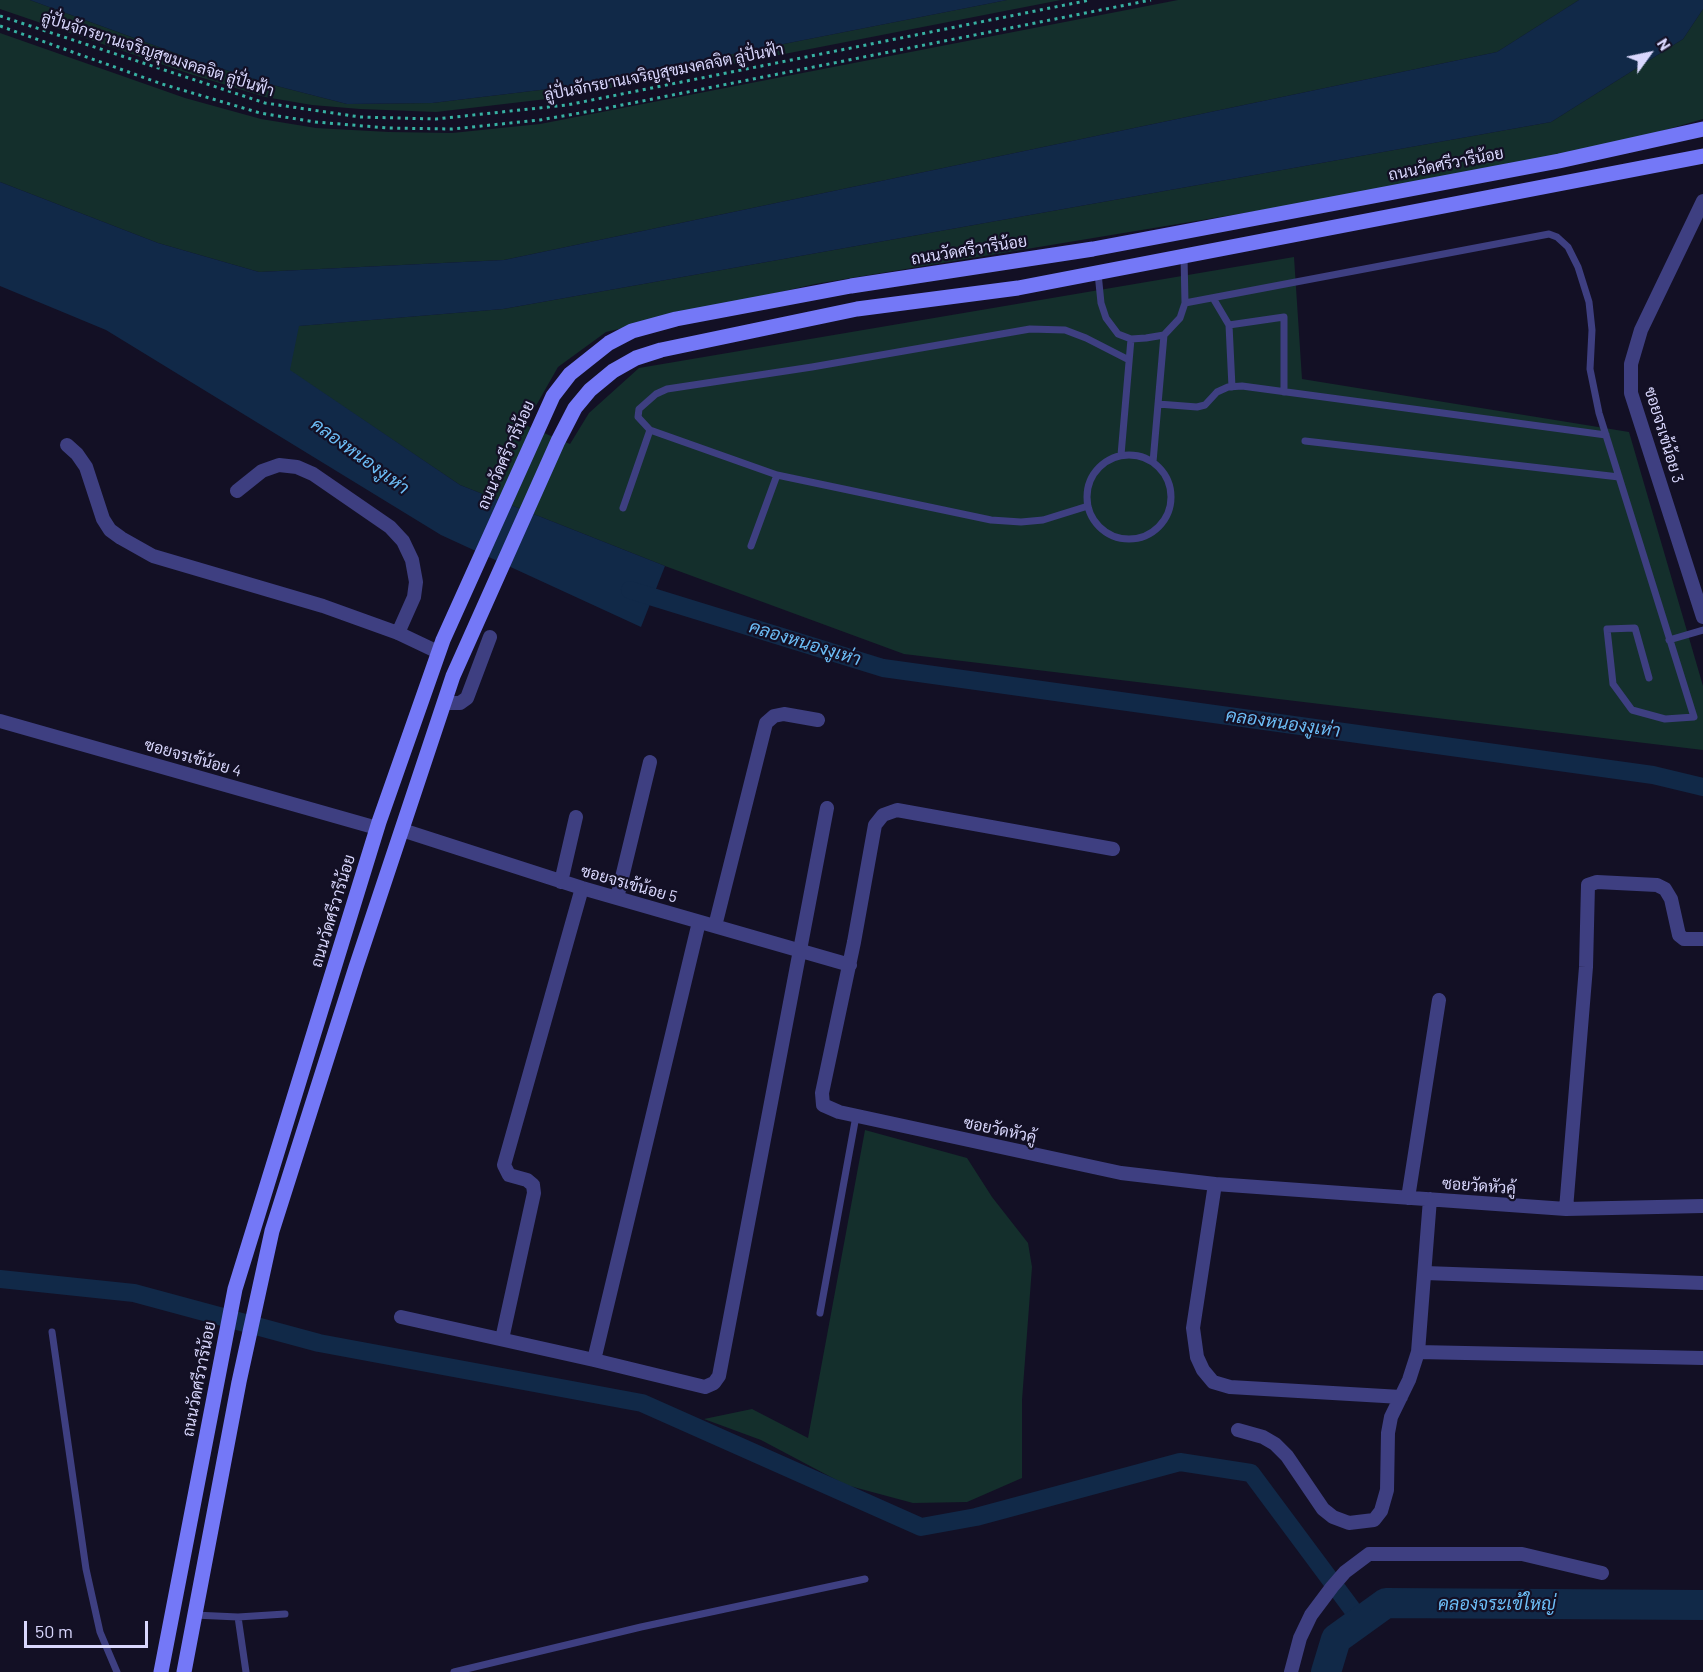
<!DOCTYPE html>
<meta charset="utf-8">
<style>
body{margin:0}
#map{position:relative;width:1703px;height:1672px;overflow:hidden;background:#131025;font-family:Barlow,sans-serif}
canvas{display:block}
.north{position:absolute;left:1619px;top:24px;width:60px;height:60px;-webkit-text-stroke:4px #131025;paint-order:stroke;rotate:57deg;font-size:16px;font-weight:700;line-height:24px;text-align:center;color:#d9d7fd}
.north::after{content:'';display:block;margin:auto;width:21px;height:27px;background:#d9d7fd;clip-path:polygon(50% 0,100% 100%,50% 72%,0 100%)}
.scale{position:absolute;left:24px;top:1621px;width:124px;height:27px;box-sizing:border-box;border:3px solid #d9d7fd;border-top:0;padding-left:8px;font-size:18px;line-height:21px;white-space:nowrap;color:#d9d7fd;-webkit-text-stroke:4px #131025;paint-order:stroke}
</style>
<div id="map">
<canvas width="1703" height="1672"></canvas>
<div class="north">N</div>
<div class="scale">50 m</div>
</div>
<script>
const g = document.querySelector('canvas').getContext('2d');
g.lineJoin = 'round';
function fill(path, color) {
  g.fillStyle = color;
  g.fill(path, 'evenodd');
}
function shape(rows) {
  const path = new Path2D();
  for (const r of rows) {
    if (r.length === 3) {
      path.moveTo(r[0] + r[2], r[1]);
      path.arc(r[0], r[1], r[2], 0, 2 * Math.PI);
      continue;
    }
    path.moveTo(r[0], r[1]);
    for (let i = 2; i < r.length; i += 2) path.lineTo(r[i], r[i + 1]);
  }
  return path;
}
function stroke(path, color, width, dash) {
  g.strokeStyle = color;
  g.lineWidth = width;
  g.lineCap = dash ? 'butt' : 'round';
  g.setLineDash(dash || []);
  g.stroke(path);
}
function label(font, color, halo, rows, align = 'center') {
  g.font = font + ' Barlow,Sarabun,sans-serif';
  g.lineWidth = 4.5;
  g.setLineDash([]);
  g.textBaseline = 'middle';
  g.strokeStyle = halo;
  g.fillStyle = color;
  for (const [text, x, y, turn = 0] of rows) {
    g.save();
    g.translate(x, y);
    g.rotate((+turn || 0) * Math.PI / 180);
    g.textAlign = isNaN(turn) ? turn : align;
    if (halo) g.strokeText(text, 0, 0);
    g.fillText(text, 0, 0);
    g.restore();
  }
}
const green = shape([
 [0,0,30,0,192,59,273,85,347,104,432,103,565,87,1007,0,1061,0,564,97,436,112,360,109,312,105,265,97,190,74,0,9],
 [1178,0,1579,0,1497,52,504,260,259,272,158,243,0,182,0,33,185,98,261,119,316,128,389,132,452,133,540,124],
 [1703,9,1703,119,1559,161,815,284,606,332,558,367,525,425,570,444,589,413,639,368,1294,257,1302,379,1629,432,1703,686,1703,750,904,654,665,566,460,485,289,370,298,326,503,309,1551,122,1683,39],
 [865,1130,967,1158,992,1197,1028,1243,1032,1267,1022,1400,1022,1478,967,1502,913,1503,846,1485,761,1440,704,1419,752,1409,808,1438]
]);
const water = shape([
 [30,0,1007,0,565,87,432,103,347,104,273,85,192,59],
 [1579,0,1703,0,1703,9,1683,39,1551,122,503,309,299,326,290,370,460,485,665,566,641,627,441,535,106,330,0,286,0,182,158,243,259,272,504,260,1497,52]
]);
const canal = shape([
 [630,590,883,668,1653,775,1703,787],
 [0,1279,134,1293,319,1343,642,1403,921,1527,976,1517,1180,1462,1251,1473,1361,1621]
]);
const river = shape([
 [1326,1672,1336,1639,1386,1603,1703,1605]
]);
const path = shape([
 [0,16,265,103,360,117,436,119,567,105,1090,0],
 [0,26,162,84,260,113,315,122,388,128,452,129,540,120,597,110,1151,0]
]);
const lane = shape([
 [1098,273,1101,303,1106,318,1118,334,1131,339,1146,338,1164,335,1180,318,1185,303,1184,256],
 [1213,298,1229,325,1232,387],
 [1185,303,1549,234,1557,237,1568,247,1578,267,1589,302,1592,330,1590,369,1599,413,1694,717,1665,719,1632,710,1613,684,1607,629,1635,628,1649,678],
 [1229,325,1284,317,1284,392],
 [1158,404,1197,407,1205,405,1217,392,1228,387,1242,386,1606,435],
 [1305,441,1619,477],
 [1121,455,1131,339],
 [1129,497,42],
 [1153,462,1164,335],
 [1088,506,1043,520,1021,522,991,520,777,475,650,430,638,417,639,409,656,394,667,389,812,367,1030,329,1065,330,1086,338,1129,360],
 [623,508,650,430],
 [751,546,777,475],
 [1669,640,1703,630],
 [820,1313,856,1116],
 [52,1332,86,1569,100,1632,117,1672],
 [194,1615,238,1617,285,1614],
 [238,1617,246,1672],
 [454,1672,641,1627,865,1579]
]);
const street = shape([
 [1703,201,1641,330,1631,364,1631,393,1703,617],
 [67,445,77,454,86,467,103,519,110,530,121,538,153,556,323,606,398,633,438,652],
 [237,491,262,471,279,465,297,467,313,474,390,527,403,541,412,560,416,582,414,597,398,633],
 [444,703,460,703,467,698,490,637],
 [0,721,377,828],
 [402,830,582,888,850,965],
 [1113,849,897,810,883,815,875,825,854,942,822,1093,823,1105,839,1112,1121,1173,1215,1184,1566,1209,1703,1206],
 [561,882,576,817],
 [617,898,650,762],
 [715,926,766,723,774,716,784,714,818,720],
 [1215,1184,1193,1328,1197,1357,1203,1370,1213,1382,1230,1387,1401,1397],
 [1408,1198,1439,1000],
 [1566,1209,1586,967,1588,885,1597,882,1657,885,1665,889,1671,899,1679,935,1684,939,1703,939],
 [1425,1273,1703,1283],
 [401,1317,594,1360,705,1387,714,1383,719,1376,827,808],
 [502,1339,534,1193,533,1185,527,1180,509,1175,504,1165,582,888],
 [1418,1352,1703,1358],
 [594,1360,699,922],
 [1238,1430,1263,1437,1275,1444,1287,1456,1323,1509,1333,1517,1349,1523,1374,1520,1381,1511,1387,1490,1388,1433,1391,1417,1409,1380,1418,1352,1430,1199],
 [1291,1672,1300,1638,1311,1615,1332,1587,1345,1572,1369,1554,1522,1554,1602,1573]
]);
const secondary = shape([
 [161,1672,235,1289,379,822,443,640,553,396,570,374,609,343,632,331,676,319,851,286,1093,249,1559,161,1703,129],
 [184,1672,239,1382,272,1231,356,967,453,676,558,441,575,408,590,390,613,371,636,358,661,350,857,309,1018,288,1703,156]
]);
const streetNames = [
 ["ลู่ปั่นจักรยานเจริญสุขมงคลจิต ลู่ปั่นฟ้า",158,54,18],
 ["ลู่ปั่นจักรยานเจริญสุขมงคลจิต ลู่ปั่นฟ้า",664,72,-11],
 ["ถนนวัดศรีวารีน้อย",1446,164,-11],
 ["ถนนวัดศรีวารีน้อย",969,250,-9],
 ["ซอยจรเข้น้อย 3",1664,435,73],
 ["ถนนวัดศรีวารีน้อย",506,455,-66],
 ["ซอยจรเข้น้อย 4",193,758,16],
 ["ซอยจรเข้น้อย 5",629,884,16],
 ["ถนนวัดศรีวารีน้อย",333,911,-73],
 ["ซอยวัดหัวคู้",1000,1130,12],
 ["ซอยวัดหัวคู้",1479,1186,4],
 ["ถนนวัดศรีวารีน้อย",199,1379,-79]
];
const waterNames = [
 ["คลองหนองงูเห่า",360,456,36],
 ["คลองหนองงูเห่า",805,643,17],
 ["คลองหนองงูเห่า",1283,723,8],
 ["คลองจระเข้ใหญ่",1497,1604]
];
fill(green, '#142f2c');
fill(water, '#112948');
stroke(canal, '#112948', 18);
stroke(river, '#112948', 30);
stroke(path, '#37b1a3', 3, [3, 4.5]);
stroke(lane, '#3e3f81', 7);
stroke(street, '#3e3f81', 14);
stroke(secondary, '#7478f7', 15);
label('16px', '#d9d7fd', '#131025', streetNames);
label('italic 18px', '#6cbdf6', '#131025', waterNames);
</script>
